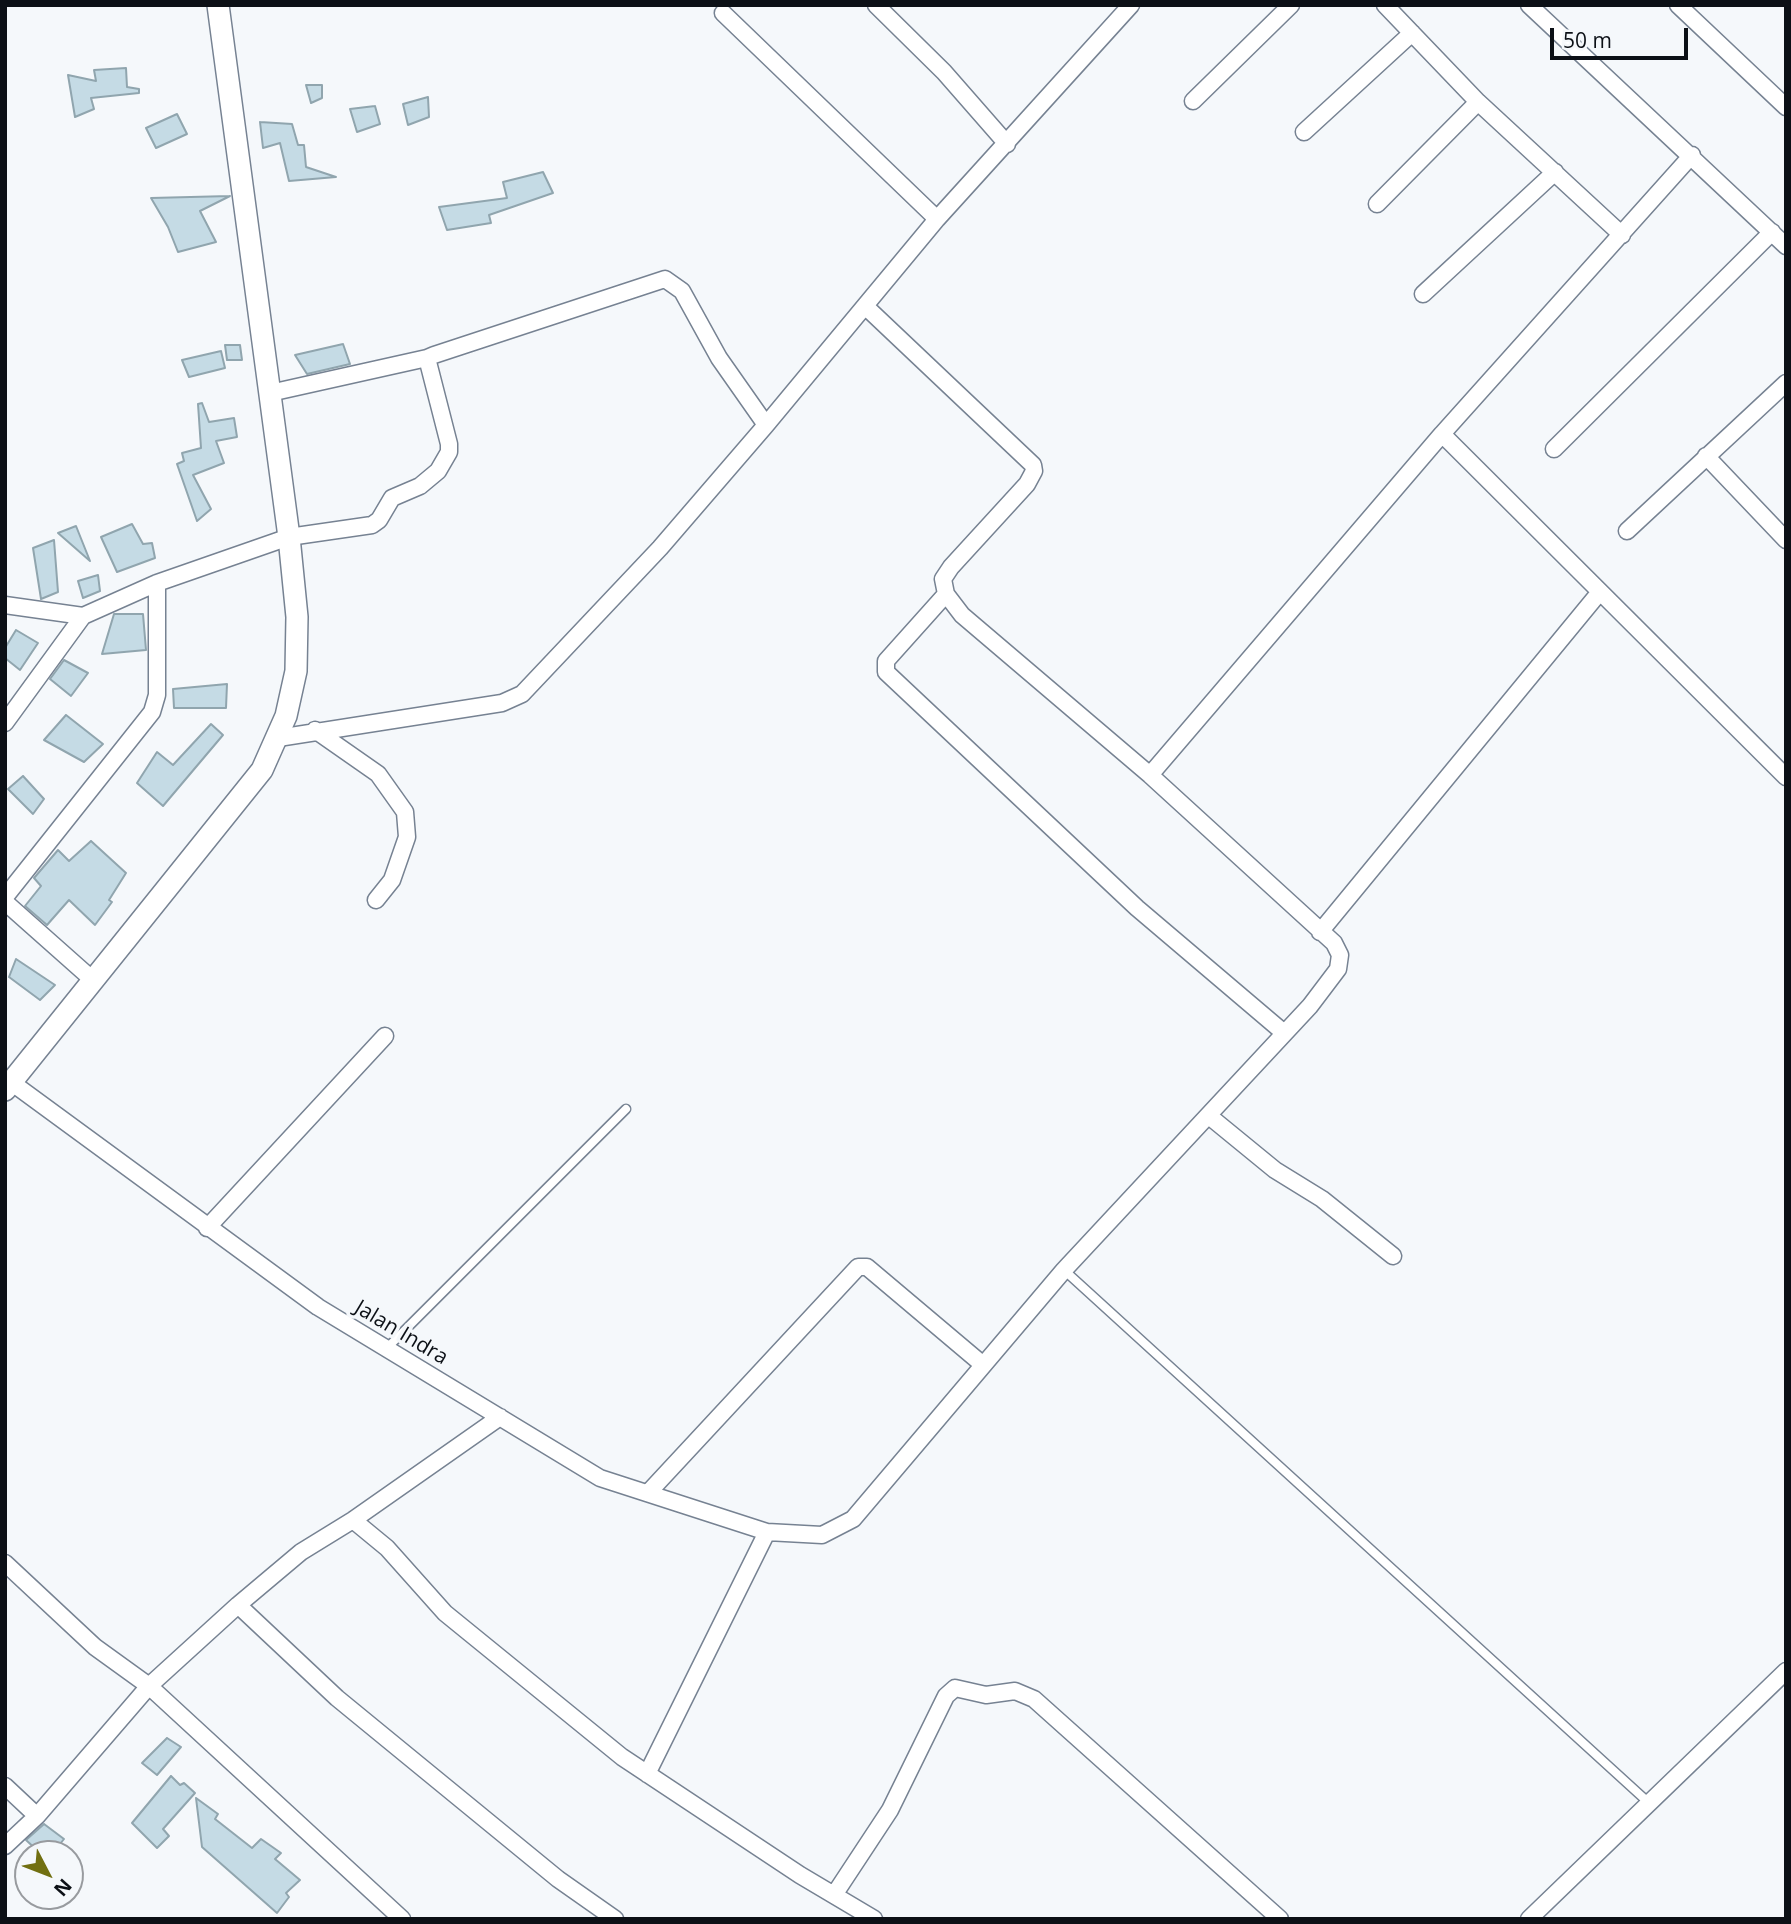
<!DOCTYPE html>
<style>
body{margin:0}
#map{position:relative;width:1791px;height:1924px;overflow:hidden;background:#f5f8fb;font-family:"Open Sans",sans-serif}
canvas{display:block}
.frame{position:absolute;inset:0;border:7px solid #0c1016;pointer-events:none}
.north{position:absolute;left:14px;top:1840px;width:70px;height:70px;box-sizing:border-box;background:#f5f8fb;border:2px solid #989b9f;border-radius:50%;rotate:132deg;font-size:19px;font-weight:700;line-height:28px;text-align:center;color:#0c1016}
.north::after{content:'';display:block;margin:auto;width:24px;height:32px;background:#716f11;clip-path:polygon(50% 0,100% 100%,50% 72%,0 100%)}
.scale{position:absolute;left:1550px;top:28px;width:138px;height:32px;box-sizing:border-box;border:4px solid #0c1016;border-top:0;padding-left:9px;font-size:21px;line-height:24px;white-space:nowrap;color:#0c1016;-webkit-text-stroke:5px #f5f8fb;paint-order:stroke}
</style>
<div id="map">
<canvas width="1791" height="1924"></canvas>
<div class="frame"></div>
<div class="north">N</div>
<div class="scale">50 m</div>
</div>
<script>
const g = document.querySelector('canvas').getContext('2d');
g.lineJoin = 'round';
function fill(path, color) {
  g.fillStyle = color;
  g.fill(path, 'evenodd');
}
function shape(rows) {
  const path = new Path2D();
  for (const r of rows) {
    path.moveTo(r[0], r[1]);
    for (let i = 2; i < r.length; i += 2) path.lineTo(r[i], r[i + 1]);
  }
  return path;
}
function stroke(path, color, width, dash) {
  g.strokeStyle = color;
  g.lineWidth = width;
  g.lineCap = dash ? 'butt' : 'round';
  g.setLineDash(dash || []);
  g.stroke(path);
}
function label(font, color, halo, rows, align = 'center') {
  g.font = font + ' "Open Sans",sans-serif';
  g.lineWidth = 7;
  g.setLineDash([]);
  g.textBaseline = 'middle';
  g.strokeStyle = halo;
  g.fillStyle = color;
  for (const [text, x, y, turn = 0] of rows) {
    g.save();
    g.translate(x, y);
    g.rotate((+turn || 0) * Math.PI / 180);
    g.textAlign = isNaN(turn) ? turn : align;
    if (halo) g.strokeText(text, 0, 0);
    g.fillText(text, 0, 0);
    g.restore();
  }
}
const building = shape([
 [126,68,127,87,139,89,139,93,91,98,94,109,75,117,68,75,96,81,94,70,126,68],
 [306,85,322,85,322,98,311,103,306,85],
 [428,97,429,117,408,125,403,104,428,97],
 [375,106,380,124,357,132,350,109,375,106],
 [177,114,187,134,156,148,146,128,177,114],
 [260,122,292,124,298,145,304,145,306,167,336,177,289,181,280,143,263,148,260,122],
 [543,172,553,193,489,215,491,223,447,230,439,207,507,198,503,182,543,172],
 [230,196,200,211,216,242,178,252,168,227,151,198,230,196],
 [343,344,350,364,307,374,295,355,343,344],
 [225,345,240,345,242,360,227,360,225,345],
 [221,351,225,368,189,377,182,360,221,351],
 [202,403,209,422,234,418,237,437,216,441,224,463,193,475,211,509,197,521,177,464,184,461,182,453,201,448,198,404,202,403],
 [132,524,143,544,152,543,155,558,117,572,101,537,132,524],
 [76,526,90,561,58,533,76,526],
 [54,540,58,592,41,599,33,548,54,540],
 [98,575,100,591,83,598,78,581,98,575],
 [114,614,143,614,146,650,102,654,114,614],
 [16,630,38,643,20,670,5,658,5,648,16,630],
 [64,660,88,673,71,696,50,679,64,660],
 [227,684,226,708,174,708,173,689,227,684],
 [66,715,103,744,84,762,44,740,66,715],
 [211,724,223,735,163,806,137,783,157,752,173,765,211,724],
 [23,776,44,799,33,814,8,789,23,776],
 [91,841,126,873,109,900,112,902,95,925,69,900,47,925,25,906,41,886,34,878,58,850,69,861,91,841],
 [16,959,55,985,40,1000,9,977,16,959],
 [167,1738,181,1747,157,1775,142,1763,167,1738],
 [171,1776,180,1785,184,1783,195,1793,163,1829,169,1836,157,1848,132,1823,171,1776],
 [196,1798,218,1814,215,1819,252,1848,261,1839,281,1853,275,1859,300,1880,286,1893,289,1897,277,1913,202,1847,196,1798],
 [44,1824,64,1839,52,1854,41,1854,26,1840,44,1824]
]);
const lane = shape([
 [1064,1270,1649,1803],
 [386,1349,626,1109]
]);
const street = shape([
 [876,5,944,72,1007,144],
 [1385,5,1478,102,1622,235],
 [1529,5,1786,246],
 [1678,5,1786,107],
 [723,13,937,219],
 [1193,101,1291,5],
 [1304,132,1412,33],
 [1377,204,1478,102],
 [1423,294,1555,172],
 [270,393,427,358],
 [1442,434,1786,777],
 [1554,449,1772,232],
 [1706,456,1786,540],
 [1627,531,1786,383],
 [946,594,886,661,886,672,1137,908,1283,1032],
 [5,605,83,616],
 [5,723,83,616,157,583,289,537,372,525,379,520,392,498,420,486,438,471,449,452,449,444,427,358,434,355,665,279,682,291,719,358,766,425],
 [315,730,378,774,405,812,407,837,392,880,376,900],
 [278,738,502,703,522,694,660,548,766,425,937,219,1131,5],
 [1150,775,1442,434,1692,155],
 [5,897,152,712,157,695,157,583],
 [5,902,94,981],
 [1320,932,1599,593],
 [11,1082,318,1307,600,1478,767,1532,822,1535,853,1519,1064,1270,1310,1006,1338,969,1340,955,1334,943,1150,775,962,615,946,594,943,579,951,567,1027,484,1034,471,1033,465,865,306],
 [1209,1116,1275,1170,1322,1199,1393,1256],
 [207,1228,385,1036],
 [648,1493,858,1267,867,1267,982,1364],
 [353,1520,387,1548,445,1613,622,1757,800,1875,874,1919],
 [5,1563,95,1647,149,1686,402,1919],
 [238,1605,337,1698,558,1879,615,1919],
 [647,1774,767,1532],
 [5,1786,37,1816,149,1686,238,1605,301,1552,353,1520,500,1417],
 [5,1846,37,1816],
 [834,1895,890,1810,946,1696,955,1688,986,1695,1015,1691,1034,1699,1280,1919],
 [1529,1919,1786,1671]
]);
const secondary = shape([
 [5,1090,262,770,286,716,296,671,297,617,289,537,218,5]
]);
const streetNames = [
 ["Jalan Indra",401,1333,31]
];
fill(building, '#c5dbe5');
stroke(building, '#90a5ae', 2);
stroke(lane, '#768292', 11);
stroke(street, '#768292', 19);
stroke(secondary, '#768292', 24);
stroke(lane, '#fff', 8);
stroke(street, '#fff', 16);
stroke(secondary, '#fff', 21);
label('21px', '#0c1016', '#f5f8fb', streetNames);
</script>
